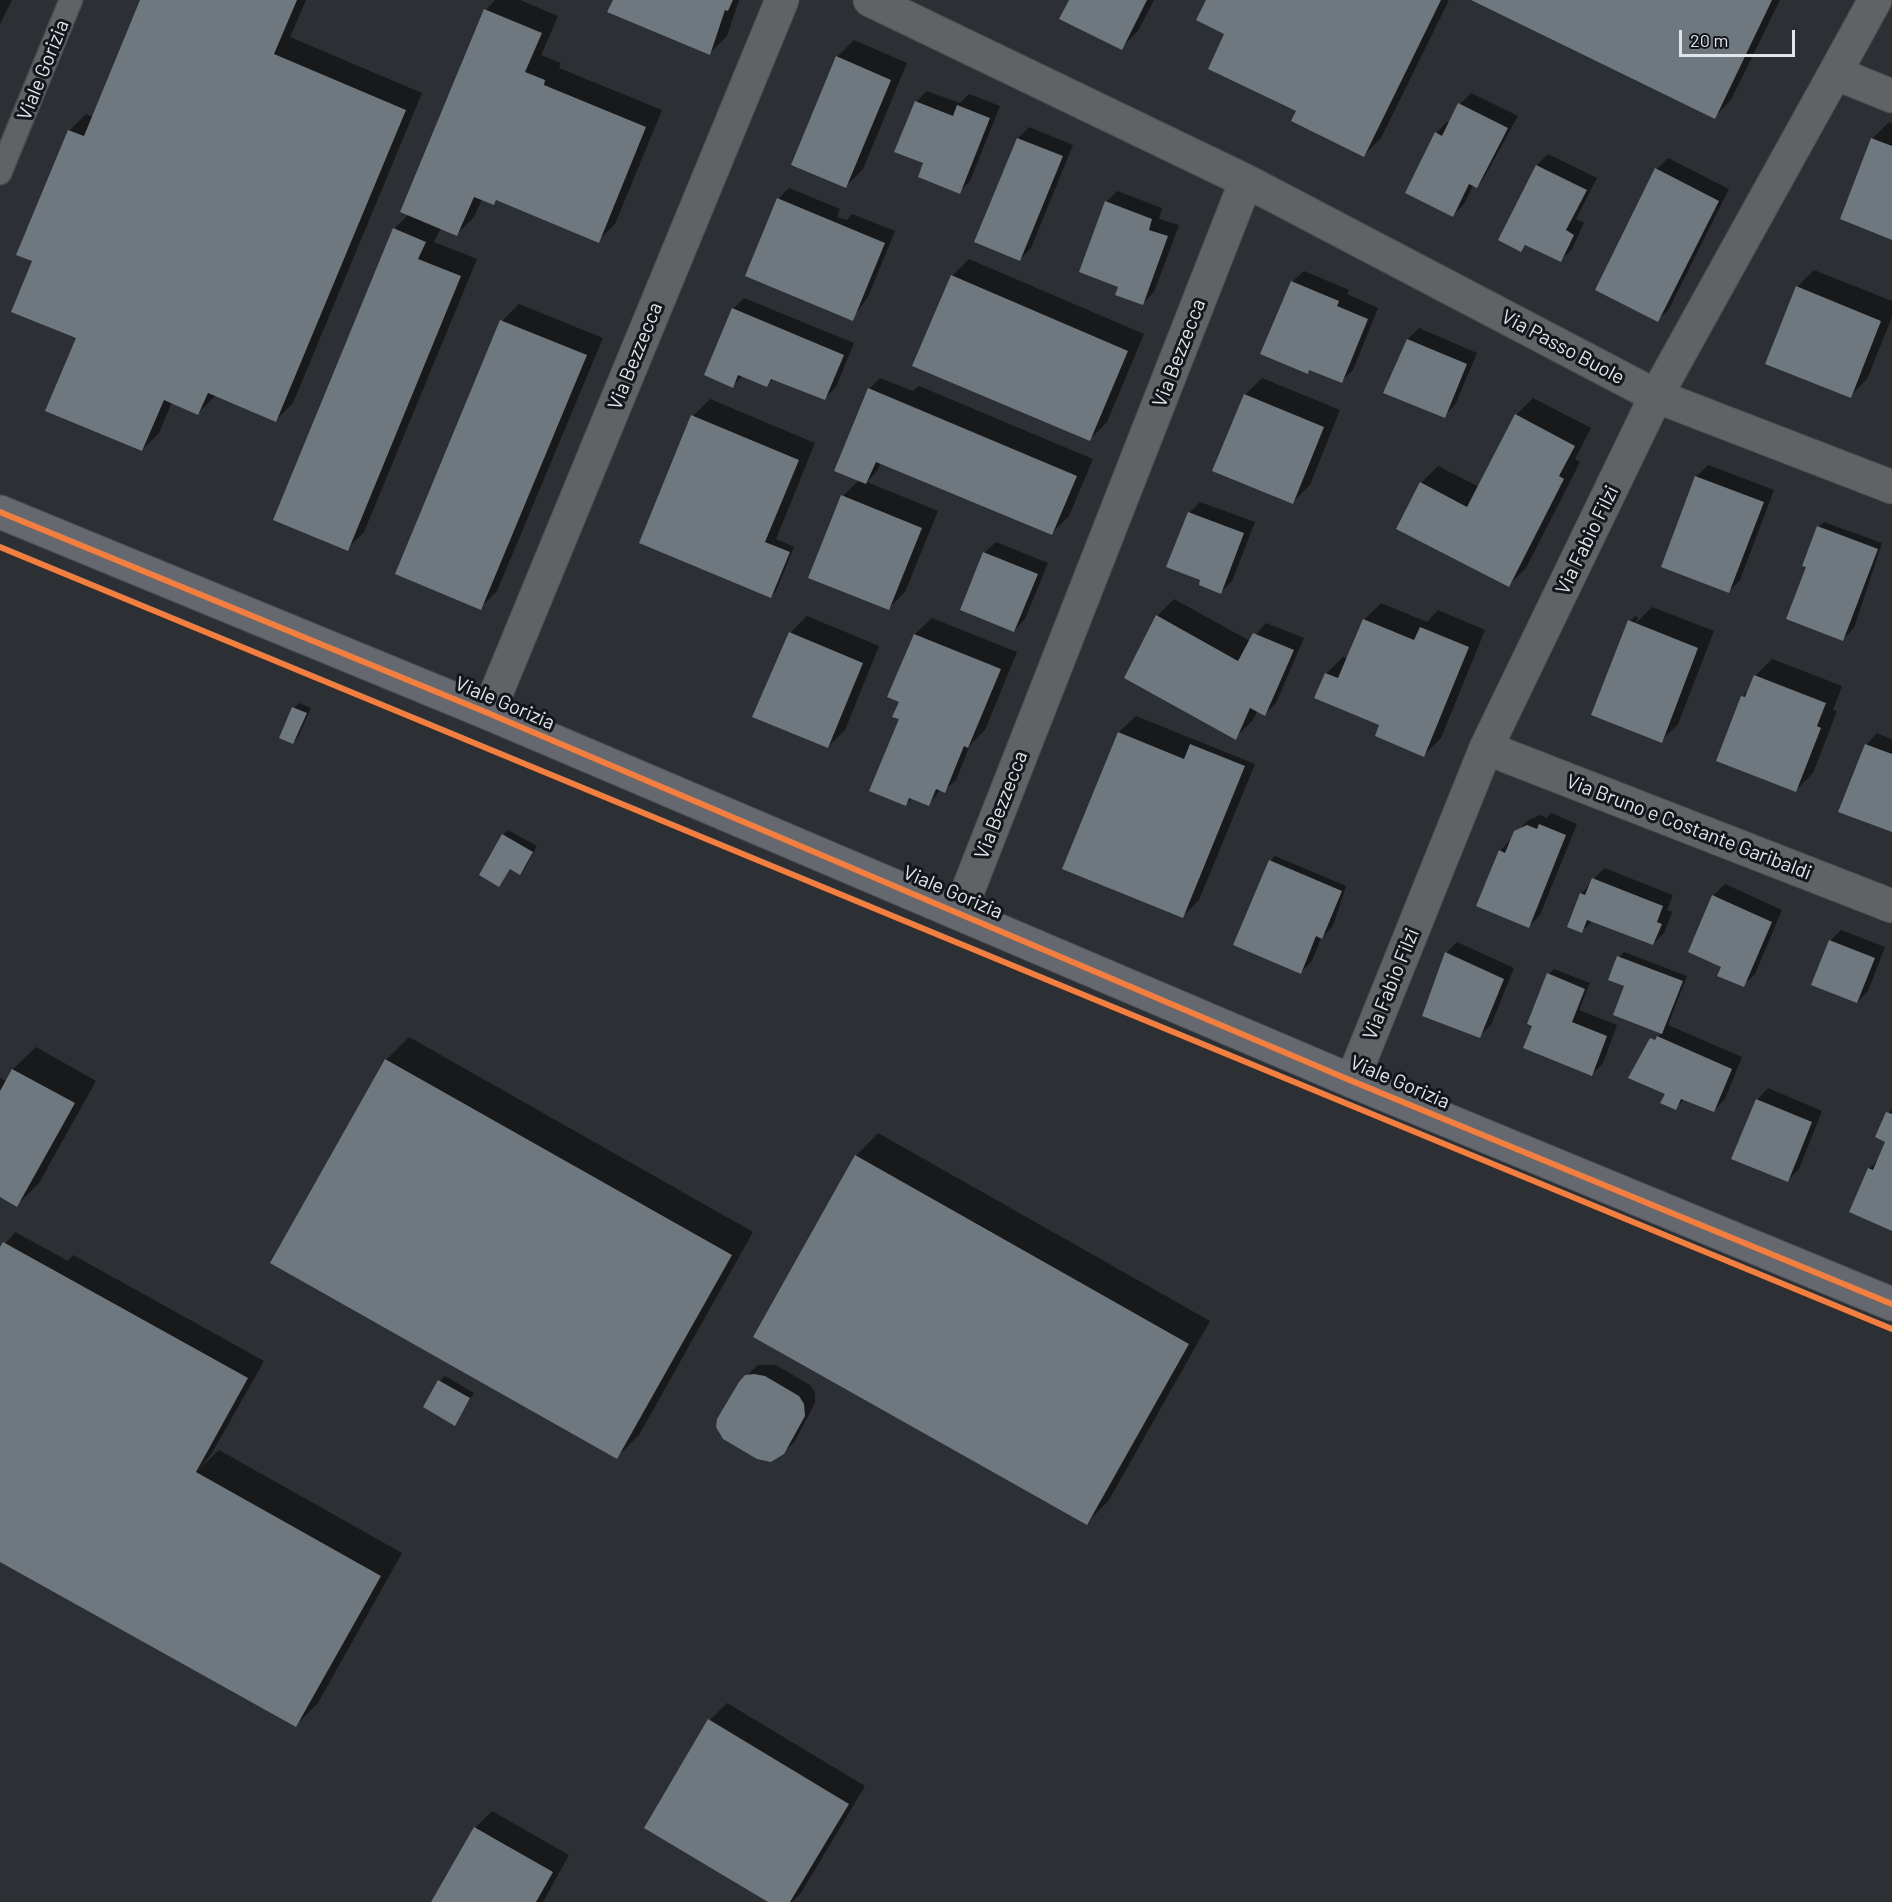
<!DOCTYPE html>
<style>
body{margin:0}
#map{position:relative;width:1892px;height:1902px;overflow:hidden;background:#2c2f34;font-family:Barlow,sans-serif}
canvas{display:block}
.scale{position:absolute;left:1679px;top:30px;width:116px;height:27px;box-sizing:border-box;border:3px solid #e1e6eb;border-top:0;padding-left:8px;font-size:18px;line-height:21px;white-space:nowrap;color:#e1e6eb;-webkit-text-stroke:4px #13161a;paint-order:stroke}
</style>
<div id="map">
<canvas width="1892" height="1902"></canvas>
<div class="scale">20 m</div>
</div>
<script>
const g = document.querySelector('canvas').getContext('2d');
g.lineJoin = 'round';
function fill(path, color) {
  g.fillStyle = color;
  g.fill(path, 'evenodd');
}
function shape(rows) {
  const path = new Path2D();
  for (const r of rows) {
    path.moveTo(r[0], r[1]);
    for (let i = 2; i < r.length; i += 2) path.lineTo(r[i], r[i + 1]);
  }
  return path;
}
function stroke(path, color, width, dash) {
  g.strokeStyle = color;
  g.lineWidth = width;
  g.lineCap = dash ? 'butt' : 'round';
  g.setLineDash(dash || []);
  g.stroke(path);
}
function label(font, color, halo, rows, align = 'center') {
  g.font = font + ' Barlow,sans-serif';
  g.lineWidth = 6;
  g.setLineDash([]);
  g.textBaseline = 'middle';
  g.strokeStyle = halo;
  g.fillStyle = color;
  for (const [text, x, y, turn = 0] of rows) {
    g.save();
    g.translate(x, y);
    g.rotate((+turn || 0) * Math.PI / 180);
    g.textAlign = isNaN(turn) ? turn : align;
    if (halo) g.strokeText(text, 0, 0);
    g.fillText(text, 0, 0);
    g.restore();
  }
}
const shadow = shape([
 [0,0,12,0,0,24],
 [142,0,306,0,290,37,422,93,293,403,276,420,216,395,198,413,172,402,159,433,142,450,34,260,69,131,86,114,93,117],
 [495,0,520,0,558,16,541,55,561,63,559,68,662,110,615,224,598,241,498,199,493,203,482,199,474,217,457,234,441,228,434,242,477,259,364,532,347,549,394,229,409,214,402,211,486,10],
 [614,0,739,0,727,36,710,53],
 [1070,0,1154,0,1138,31,1121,48],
 [1208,0,1449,0,1381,138,1364,155,1298,110,1226,34],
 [1475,0,1780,0,1731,100,1714,117],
 [854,40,907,63,863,169,846,186,837,57],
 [927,91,960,103,969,94,1000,106,970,181,959,192,925,162,916,102],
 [1471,93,1518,116,1482,181,1477,186,1474,184,1464,204,1453,215,1436,133,1447,122,1450,123,1460,104],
 [1889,122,1892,123,1892,238,1872,139],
 [1029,127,1073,145,1031,248,1020,259,1018,138],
 [1548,154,1597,178,1576,219,1584,223,1572,249,1561,260,1527,244,1521,250,1500,239,1537,165],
 [1668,158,1729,189,1669,309,1658,320,1657,169],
 [789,188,840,209,837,217,847,220,852,214,895,231,868,297,852,319,778,199],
 [1117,191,1162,208,1159,219,1179,225,1154,292,1143,303,1120,286,1106,202],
 [969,259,1144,334,1107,422,1090,439,952,276],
 [1814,270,1892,301,1892,317,1867,379,1850,396,1797,287],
 [1304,271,1349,290,1347,294,1378,308,1353,370,1341,381,1311,369,1308,372,1292,282],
 [744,298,854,343,836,387,824,399,774,378,767,385,743,375,733,386,733,309],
 [519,304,603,338,497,591,480,608,502,321],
 [1419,328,1477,353,1455,405,1444,416,1408,339],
 [880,378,913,391,919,386,1093,459,1069,516,1052,533,881,462,877,471,867,482,938,511,905,592,888,609,843,496,859,480,869,389],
 [1262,378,1340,410,1310,485,1293,502,1245,395],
 [1533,398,1591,428,1575,459,1580,462,1526,568,1509,585,1421,483,1438,466,1479,487,1516,415],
 [710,399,815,443,776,539,794,547,776,591,771,596,693,416],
 [1708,465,1774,490,1740,580,1729,591,1696,477],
 [1200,502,1255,522,1232,581,1221,592,1189,513],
 [1824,522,1882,543,1854,628,1843,639,1808,566,1818,527],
 [996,542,1048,563,1025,619,1014,631,984,553],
 [1174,599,1250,641,1266,623,1304,638,1276,703,1265,714,1258,710,1252,721,1235,738,1157,616],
 [1381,603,1427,622,1438,610,1485,630,1441,738,1424,755,1326,674,1343,657,1348,659,1364,620],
 [1652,607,1714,631,1678,724,1661,741,1630,621,1635,616,1638,617,1636,623],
 [807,616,879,646,845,730,828,747,790,633],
 [932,618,1017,652,985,730,970,745,956,780,944,791,941,789,928,805,912,798,905,805,901,701,889,697,915,634],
 [1772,659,1842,686,1833,710,1837,711,1813,773,1796,790,1742,697,1750,689,1755,676],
 [299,703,311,708,298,737,293,742,294,708],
 [1136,716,1255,764,1199,900,1182,917,1064,869,1119,732],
 [1877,733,1892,739,1892,831,1866,745],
 [1551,813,1577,824,1540,915,1529,926,1500,851,1527,821,1540,815,1547,818],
 [508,830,537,846,525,868,520,873,511,868,499,885,503,835],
 [1275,856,1346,886,1333,926,1321,938,1312,961,1301,972,1270,861],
 [1604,868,1673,895,1667,910,1672,912,1664,933,1653,944,1593,920,1582,931,1569,927,1582,893],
 [1725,884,1782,910,1755,974,1743,985,1723,966,1690,951,1714,895],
 [1841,930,1885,947,1868,991,1857,1002,1830,941],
 [1457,942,1514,968,1491,1025,1479,1036,1446,953],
 [1624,952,1687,976,1668,1025,1742,1057,1725,1099,1713,1111,1685,1099,1675,1108,1662,1103,1667,1093,1631,1078,1656,1035,1639,1077,1642,1077,1659,1035,1663,1033,1615,1014,1626,985,1610,979,1619,957],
 [1554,969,1590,983,1579,1010,1617,1025,1603,1063,1592,1074,1549,974],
 [409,1037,753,1232,639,1435,617,1457,386,1060],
 [36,1047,96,1081,39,1183,17,1205,0,1196,0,1078,7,1081,13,1069],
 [1768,1088,1822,1111,1799,1169,1788,1180,1757,1100],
 [1892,1108,1892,1229,1869,1169,1879,1159,1887,1141,1877,1137],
 [878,1133,1210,1321,1109,1500,1087,1523,856,1156],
 [15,1232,68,1261,73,1255,264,1361,212,1453,197,1471,219,1450,402,1553,318,1703,296,1725,0,1560,0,1250],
 [758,1365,776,1365,810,1385,815,1392,815,1403,795,1441,783,1453,746,1376],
 [445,1376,474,1393,454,1424,440,1381],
 [727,1703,865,1786,801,1893,792,1902,771,1902,710,1720],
 [492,1811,569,1855,543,1902,433,1902,475,1828]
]);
const building = shape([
 [140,0,297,0,274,54,406,110,276,422,208,393,198,415,164,400,142,451,45,411,76,338,11,312,32,261,16,255,68,130,84,136],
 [613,0,733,0,728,11,725,10,710,55,607,12],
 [1069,0,1147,0,1122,50,1059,19],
 [1206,0,1441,0,1364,157,1291,121,1296,111,1208,69,1224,34,1196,20],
 [1471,0,1772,0,1715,119],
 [484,9,542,33,525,72,545,80,544,85,646,127,599,243,496,200,494,205,474,197,457,236,400,212],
 [836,56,891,80,846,188,791,165],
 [915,101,953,116,957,105,990,118,960,194,918,177,923,163,894,152],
 [1458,103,1508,128,1477,188,1469,184,1453,217,1405,193,1435,132,1442,136],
 [1017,138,1063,156,1020,261,974,242],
 [1871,138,1892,146,1892,240,1840,219],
 [1536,165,1587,190,1566,230,1574,235,1561,262,1525,245,1521,252,1498,240],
 [1655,168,1719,201,1658,322,1595,290],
 [777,198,885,243,853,321,745,276],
 [1105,201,1152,219,1149,230,1168,236,1143,305,1115,295,1118,287,1079,272],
 [393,228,426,242,418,259,461,276,348,551,273,520],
 [951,275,1128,351,1090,441,912,366],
 [1291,281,1339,301,1337,306,1368,319,1342,383,1309,370,1308,374,1260,354],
 [1796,286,1881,321,1851,398,1765,364],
 [732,308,844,355,825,400,771,379,767,387,738,375,733,388,704,375],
 [500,320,587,355,481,610,395,574],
 [1407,339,1467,364,1445,418,1383,393],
 [868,388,1077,476,1052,535,876,462,866,484,834,471],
 [1244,394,1324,427,1293,504,1212,471],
 [1515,414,1575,446,1559,476,1564,479,1509,587,1396,529,1420,482,1467,507],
 [691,415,799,460,765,542,790,552,771,598,639,543],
 [1695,476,1764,502,1729,593,1661,567],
 [841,495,922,528,889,610,808,578],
 [1188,512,1244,533,1221,594,1199,585,1200,580,1166,567],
 [1817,526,1878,549,1843,641,1786,619,1806,567,1802,566],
 [983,552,1038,574,1014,632,960,610],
 [1156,615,1238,661,1253,633,1294,650,1265,716,1250,708,1236,740,1124,678],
 [1363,619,1414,640,1420,627,1469,647,1424,757,1375,736,1379,725,1314,698,1325,673,1338,678],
 [1628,620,1698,648,1662,743,1591,715],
 [789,632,863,663,828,748,752,717],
 [914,634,1001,669,968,748,964,746,945,793,936,789,929,806,909,798,906,806,869,791,899,719,892,717,899,702,887,697],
 [1754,675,1826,703,1817,726,1821,728,1796,792,1716,761,1741,696,1745,697],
 [292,707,307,713,293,744,279,738],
 [1118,732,1184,759,1190,744,1245,766,1183,918,1062,869],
 [1865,744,1892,754,1892,832,1838,812],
 [1539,824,1566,835,1529,928,1476,906,1499,850,1505,853,1514,831,1527,825,1537,829],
 [502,834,533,852,520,875,510,869,499,887,479,875],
 [1269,860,1342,891,1322,939,1316,936,1301,974,1233,945],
 [1592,878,1663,906,1657,922,1662,924,1653,945,1587,920,1582,933,1567,927,1580,893,1585,895],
 [1712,895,1772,922,1744,987,1717,976,1721,967,1688,952],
 [1829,940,1875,958,1857,1003,1811,985],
 [1445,952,1504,979,1480,1038,1422,1016],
 [1617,956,1683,981,1662,1034,1613,1015,1624,986,1608,980],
 [1547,973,1585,989,1572,1022,1607,1036,1592,1076,1523,1048,1532,1026,1527,1024],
 [1657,1036,1732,1069,1714,1112,1681,1099,1676,1110,1660,1103,1665,1094,1628,1078,1650,1038,1655,1040],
 [385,1059,732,1255,617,1459,270,1263],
 [12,1069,75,1103,17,1207,0,1197,0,1091],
 [1756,1099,1812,1122,1788,1182,1731,1159],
 [1886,1112,1892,1114,1892,1231,1849,1212,1868,1168,1873,1170,1885,1142,1875,1137],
 [855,1155,1189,1344,1087,1525,753,1337],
 [3,1242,248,1378,196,1472,381,1576,296,1727,0,1562,0,1247],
 [754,1374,765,1376,799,1396,804,1404,805,1416,784,1454,771,1462,757,1459,723,1439,716,1427,717,1419,739,1382,745,1375],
 [438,1380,470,1398,455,1426,423,1407],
 [708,1719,849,1804,790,1902,768,1902,644,1828],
 [474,1827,553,1872,536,1902,431,1902]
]);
const lane = shape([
 [0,173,71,0]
]);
const street = shape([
 [870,0,1246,181,1656,396,1892,487],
 [1835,73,1875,0],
 [488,713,782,0],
 [1486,748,1892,906],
 [959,913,1246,181],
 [1352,1081,1486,748,1656,396,1835,73,1892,96]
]);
const secondary = shape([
 [0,512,488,713,1352,1081,1892,1304]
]);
const cycleway = shape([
 [0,512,488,713,1352,1081,1892,1304],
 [0,547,1892,1329]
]);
const streetNames = [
 ["Viale Gorizia",43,70,-68],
 ["Via Passo Buole",1563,347,28],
 ["Via Bezzecca",1179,353,-69],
 ["Via Bezzecca",635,356,-68],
 ["Via Fabio Filzi",1587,540,-64],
 ["Viale Gorizia",505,703,23],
 ["Via Bezzecca",1001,805,-69],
 ["Via Bruno e Costante Garibaldi",1689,827,21],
 ["Viale Gorizia",953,892,23],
 ["Via Fabio Filzi",1391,984,-68],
 ["Viale Gorizia",1400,1082,23]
];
fill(shadow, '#0007');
fill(building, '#6e787e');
stroke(lane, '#4a4d51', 25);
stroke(street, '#4a4d51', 35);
stroke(secondary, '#4a4d51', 35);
stroke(lane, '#606265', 22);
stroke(street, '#606265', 33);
stroke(secondary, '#65686e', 33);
stroke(cycleway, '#f27e40', 6);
label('20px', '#e1e6eb', '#13161a', streetNames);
</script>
